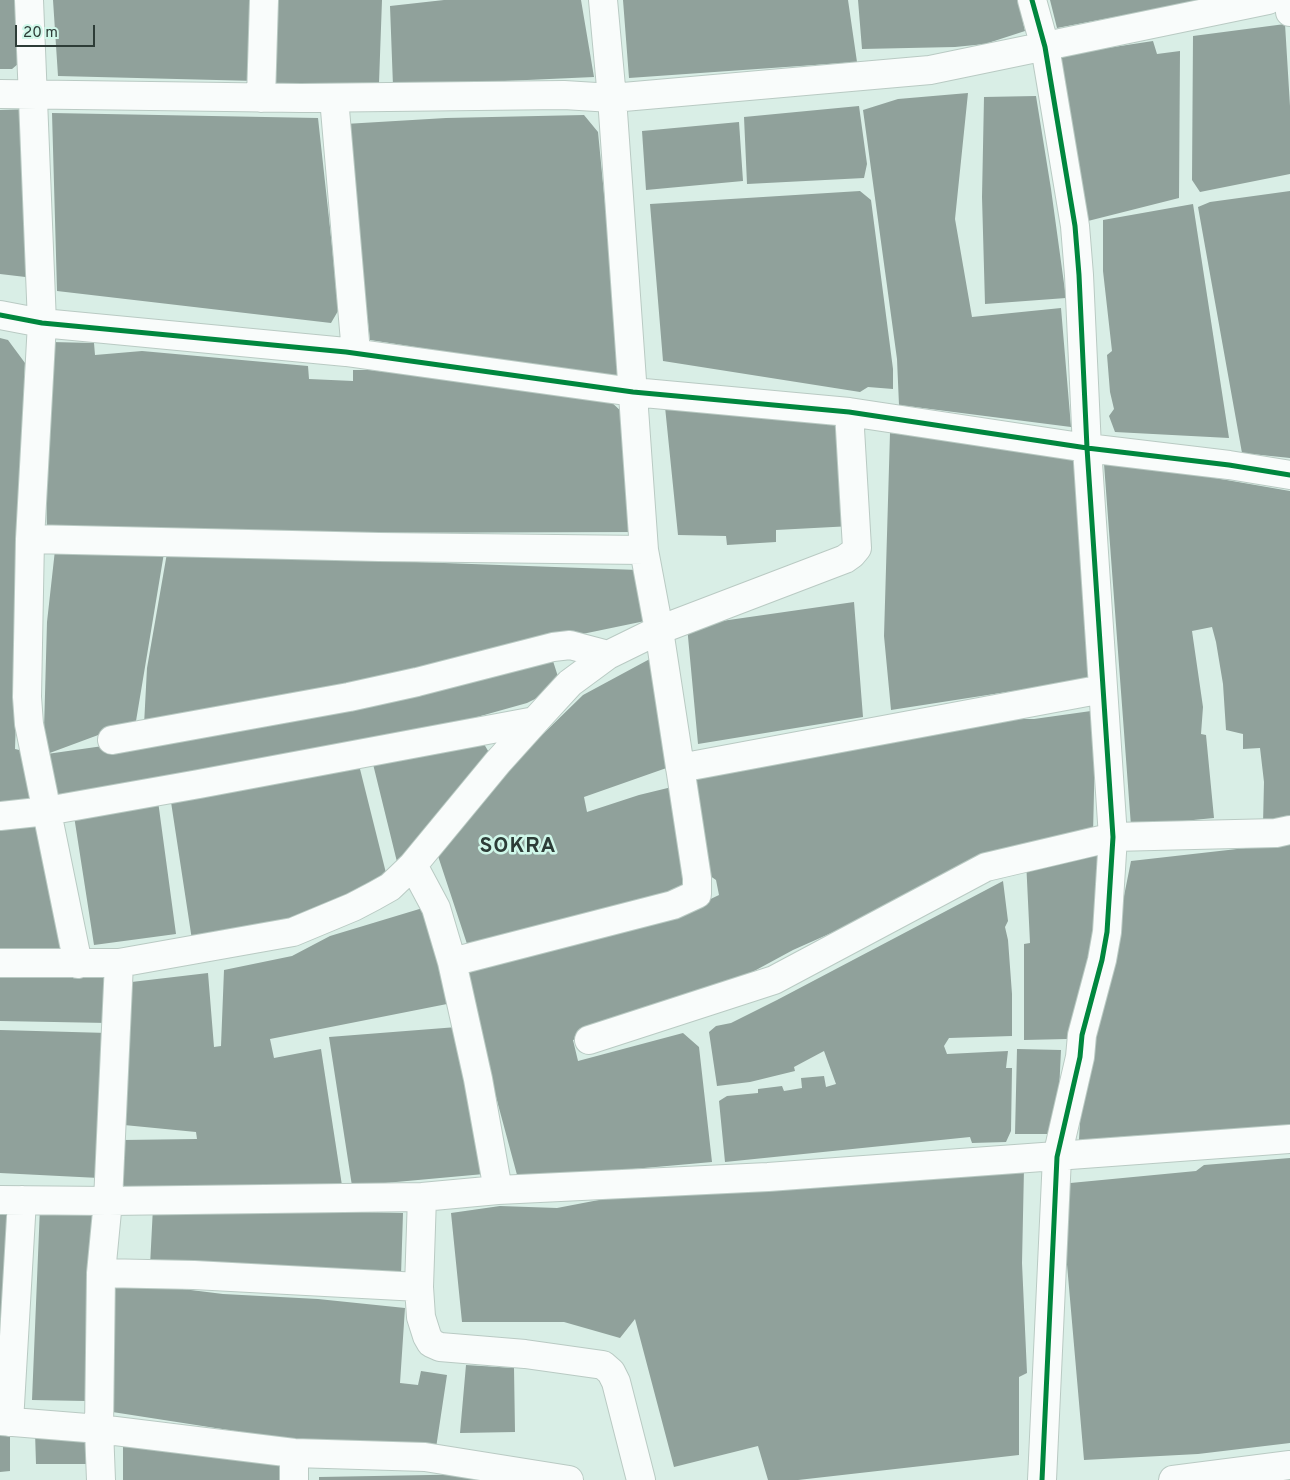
<!DOCTYPE html>
<style>
body{margin:0}
#map{position:relative;width:1290px;height:1480px;overflow:hidden;background:#d9eee6;font-family:Overpass,sans-serif}
canvas{display:block}
.scale{position:absolute;left:15px;top:25px;width:80px;height:22px;box-sizing:border-box;border:2px solid #2d3c37;border-top:0;padding-left:6px;font-size:15px;line-height:18px;white-space:nowrap;color:#2d3c37;-webkit-text-stroke:4px #d0f7e9;paint-order:stroke}
</style>
<div id="map">
<canvas width="1290" height="1480"></canvas>
<div class="scale">20 m</div>
</div>
<script>
const g = document.querySelector('canvas').getContext('2d');
g.lineJoin = 'round';
function fill(path, color) {
  g.fillStyle = color;
  g.fill(path, 'evenodd');
}
function shape(rows) {
  const path = new Path2D();
  for (const r of rows) {
    path.moveTo(r[0], r[1]);
    for (let i = 2; i < r.length; i += 2) path.lineTo(r[i], r[i + 1]);
  }
  return path;
}
function stroke(path, color, width, dash) {
  g.strokeStyle = color;
  g.lineWidth = width;
  g.lineCap = dash ? 'butt' : 'round';
  g.setLineDash(dash || []);
  g.stroke(path);
}
function label(font, color, halo, rows, align = 'center') {
  g.font = font + ' Overpass,sans-serif';
  g.lineWidth = 5;
  g.setLineDash([]);
  g.textBaseline = 'middle';
  g.strokeStyle = halo;
  g.fillStyle = color;
  for (const [text, x, y, turn = 0] of rows) {
    g.save();
    g.translate(x, y);
    g.rotate((+turn || 0) * Math.PI / 180);
    g.textAlign = isNaN(turn) ? turn : align;
    if (halo) g.strokeText(text, 0, 0);
    g.fillText(text, 0, 0);
    g.restore();
  }
}
const building = shape([
 [0,0,16,0,18,64,12,69,0,69],
 [53,0,260,0,256,81,58,76],
 [276,0,382,0,379,83,270,83],
 [444,0,581,0,594,77,393,86,390,6],
 [623,0,848,0,857,62,629,78],
 [858,0,1018,0,1025,31,985,44,955,47,862,49],
 [1050,0,1198,0,1198,1,1057,28],
 [1285,24,1290,106,1290,174,1200,192,1192,180,1193,36],
 [1153,41,1157,54,1180,51,1179,198,1080,223,1055,56],
 [968,93,955,219,972,317,1061,308,1071,427,899,405,897,359,863,110,898,99],
 [1036,96,1051,189,1066,298,985,304,982,197,984,97],
 [859,106,867,164,864,178,747,184,744,117],
 [32,109,34,278,0,274,0,110],
 [52,113,318,118,332,246,338,311,331,323,57,291],
 [584,115,598,132,622,379,370,340,345,124,446,118],
 [739,122,743,181,646,190,642,131],
 [860,191,871,200,893,369,893,389,868,387,860,392,663,361,650,204],
 [1290,191,1290,458,1242,453,1198,207,1210,202],
 [1193,204,1229,438,1115,432,1109,416,1114,409,1110,392,1107,355,1112,351,1103,271,1103,220],
 [0,338,8,340,25,363,23,412,25,439,15,749,32,753,38,803,0,809],
 [51,342,94,343,95,355,142,351,308,366,309,379,353,381,353,370,370,370,608,399,623,413,635,532,47,534,46,477],
 [664,397,845,418,852,526,776,530,776,542,727,545,726,536,678,535],
 [890,433,961,441,1075,448,1097,678,891,710,884,636],
 [1111,460,1290,491,1290,822,1263,824,1264,782,1260,748,1243,749,1243,734,1226,730,1223,684,1216,642,1212,627,1192,631,1203,707,1201,734,1206,735,1214,818,1131,826,1104,464],
 [55,550,164,553,136,721,47,754,44,730,47,622],
 [167,553,638,570,645,621,144,725,147,668],
 [854,602,863,717,698,744,687,626],
 [659,654,675,765,584,797,587,812,639,795,676,786,678,845,684,890,469,950,438,856,504,772,583,695],
 [553,661,561,686,527,703,413,735,58,804,47,754,131,742],
 [1091,711,1095,749,1093,834,883,910,793,950,745,976,661,1010,573,1040,578,1061,683,1033,699,1047,712,1162,577,1174,520,1186,485,1056,458,971,675,916,719,895,716,880,703,871,693,775,1007,719,1034,719],
 [484,744,494,761,398,866,373,764],
 [359,765,386,873,289,926,192,940,171,802],
 [158,801,176,934,94,945,74,816],
 [38,820,63,949,0,949,0,823],
 [1290,843,1290,1125,1160,1137,1144,1135,1079,1140,1083,1066,1117,931,1131,861],
 [1103,844,1103,884,1074,1034,1067,1039,1024,1040,1024,944,1030,943,1026,860],
 [1003,881,1008,921,1005,927,1008,940,1012,994,1012,1036,949,1038,944,1046,947,1054,1008,1051,1006,1068,1012,1068,1011,1131,1006,1142,972,1143,970,1137,725,1162,719,1101,727,1096,758,1093,758,1089,782,1086,784,1091,802,1088,801,1078,824,1076,826,1087,836,1084,824,1051,794,1067,795,1071,750,1082,717,1086,709,1032,716,1026,731,1023,777,1000],
 [426,907,447,1004,270,1039,274,1058,321,1049,343,1192,121,1195,123,1140,197,1139,196,1132,124,1125,123,983,208,973,214,1047,221,1046,224,970,292,956,330,936],
 [92,970,110,979,108,1023,0,1021,0,972],
 [457,1027,484,1174,352,1186,329,1037],
 [0,1030,108,1033,99,1178,0,1173],
 [1017,1049,1061,1050,1057,1134,1015,1134],
 [1290,1158,1290,1443,1198,1454,1084,1460,1060,1184,1196,1171,1204,1165],
 [1024,1168,1022,1263,1027,1373,1019,1377,1019,1455,798,1480,768,1480,758,1446,674,1467,635,1319,620,1338,564,1322,462,1322,451,1213,500,1206,557,1208,651,1190],
 [0,1207,14,1207,0,1395],
 [40,1207,95,1211,86,1401,32,1400],
 [153,1207,403,1213,401,1275,150,1266],
 [110,1280,223,1294,318,1299,405,1308,400,1383,418,1385,421,1371,447,1375,436,1448,299,1441,106,1411],
 [466,1365,514,1368,515,1432,460,1433],
 [0,1431,10,1431,10,1471,0,1472],
 [92,1431,93,1464,36,1464,35,1432],
 [123,1436,291,1459,290,1480,123,1480],
 [485,1474,486,1480,319,1480,319,1477]
]);
const street = shape([
 [29,0,42,323,30,539,27,697,29,724,78,964],
 [1032,0,1045,47,1075,226,1079,275,1087,448,1113,837,1107,932,1102,960,1082,1035,1080,1057,1057,1157,1042,1480],
 [1289,0,1290,12],
 [0,94,301,98,564,95,612,98,930,70,1268,0],
 [261,98,264,0],
 [334,98,356,353],
 [0,315,42,323,346,352,633,392,849,412,1087,448,1229,465,1290,475],
 [30,539,379,547,644,550],
 [112,740,349,697,417,682,553,647,570,645,608,655],
 [680,768,1103,689],
 [0,816,47,811,199,784,535,721],
 [413,865,436,908,452,962,478,1079,498,1190,422,1197,108,1201,119,963,293,932,353,907,374,896,390,887,413,865],
 [413,865,498,762,535,721,570,683,608,655,659,630,845,559,852,554,857,548,849,412],
 [452,962,673,905,697,894,697,878,659,630,644,550,612,98,603,0],
 [0,963,119,963],
 [589,1040,774,980,986,867,1113,837,1276,833,1290,830],
 [498,1190,768,1177,1290,1139],
 [422,1197,419,1287,421,1317,427,1336,431,1343,440,1347,525,1354,603,1365,611,1372,616,1382,641,1480],
 [0,1200,108,1201,101,1273,99,1429,101,1480],
 [101,1273,194,1275,419,1287],
 [0,1421,99,1429,294,1453,425,1457,569,1480],
 [9,1422,22,1200],
 [294,1480,294,1453],
 [1173,1480,1290,1465]
]);
const cycleway = shape([
 [1032,0,1045,47,1075,226,1079,275,1087,448,1113,837,1107,932,1102,960,1082,1035,1080,1057,1057,1157,1042,1480],
 [0,315,42,323,346,352,633,392,849,412,1087,448,1229,465,1290,475]
]);
const districtNames = [
 ["SOKRA",518,848]
];
fill(building, '#90a19b');
stroke(street, '#b9cac3', 30);
stroke(street, '#f9fcfb', 28);
stroke(cycleway, '#00873e', 5);
g.letterSpacing = '1px';
label('bold 21px', '#2d3c37', '#d0f7e9', districtNames);
g.letterSpacing = '0px';
</script>
